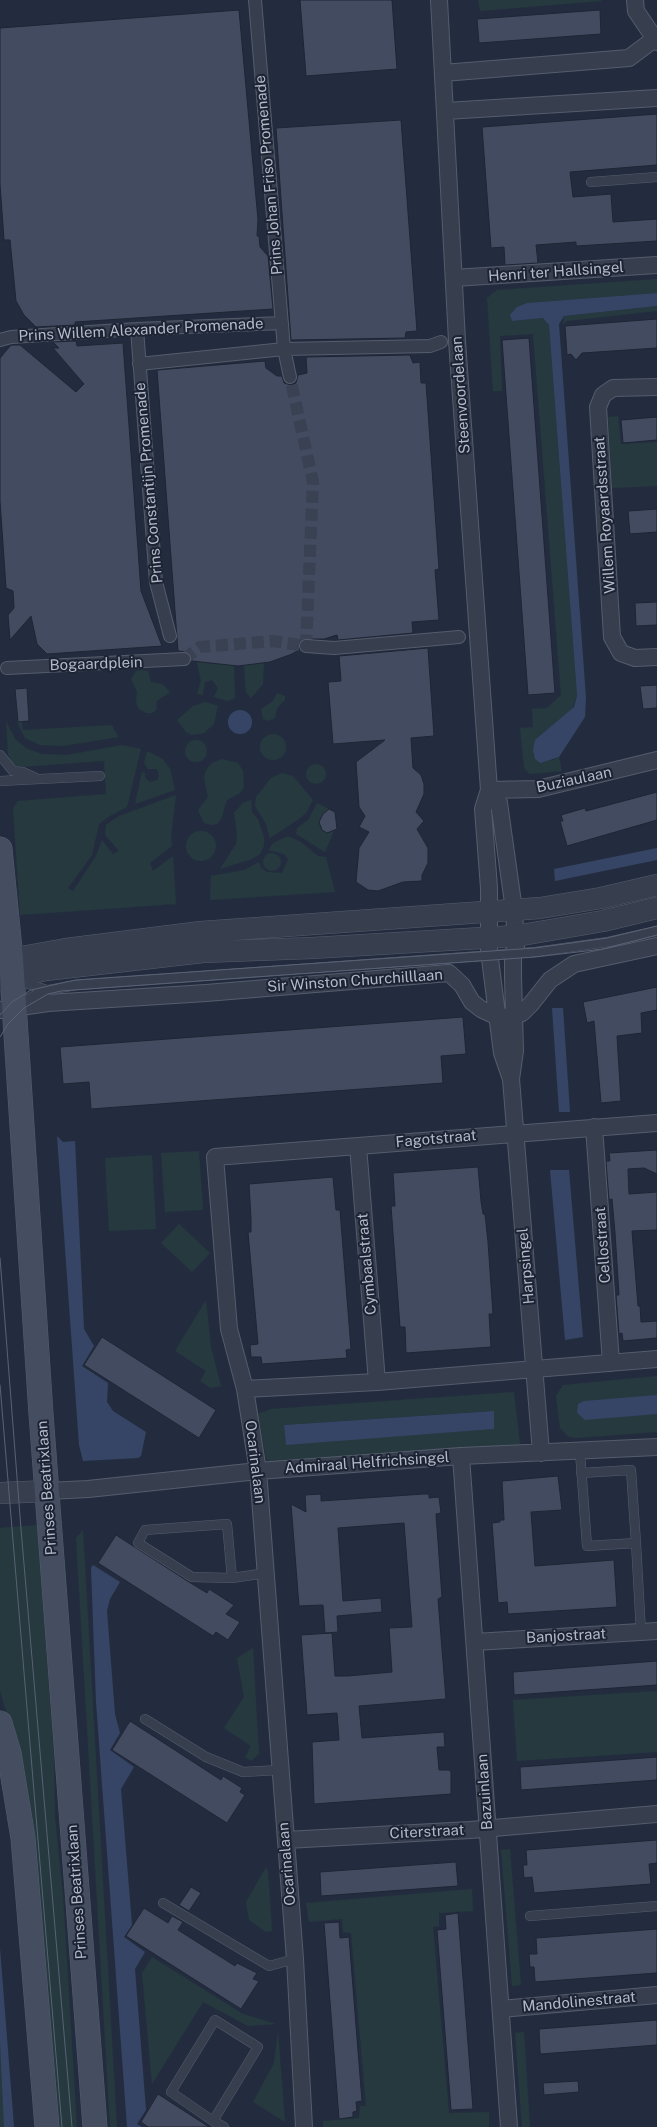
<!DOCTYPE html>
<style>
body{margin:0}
canvas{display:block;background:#232c3e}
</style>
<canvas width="657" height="2127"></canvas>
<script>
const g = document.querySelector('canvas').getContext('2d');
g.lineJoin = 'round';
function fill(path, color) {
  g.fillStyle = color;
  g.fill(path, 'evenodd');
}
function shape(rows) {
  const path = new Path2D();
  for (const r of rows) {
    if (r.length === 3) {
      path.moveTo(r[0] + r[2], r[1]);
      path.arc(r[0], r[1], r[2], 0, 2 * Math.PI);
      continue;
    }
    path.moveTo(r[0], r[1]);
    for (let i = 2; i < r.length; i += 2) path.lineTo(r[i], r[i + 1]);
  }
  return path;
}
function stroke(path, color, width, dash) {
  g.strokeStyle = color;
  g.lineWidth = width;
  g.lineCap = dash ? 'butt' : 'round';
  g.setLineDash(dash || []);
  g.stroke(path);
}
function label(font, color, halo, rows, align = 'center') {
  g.font = font + ' "Public Sans",sans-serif';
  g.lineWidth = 4;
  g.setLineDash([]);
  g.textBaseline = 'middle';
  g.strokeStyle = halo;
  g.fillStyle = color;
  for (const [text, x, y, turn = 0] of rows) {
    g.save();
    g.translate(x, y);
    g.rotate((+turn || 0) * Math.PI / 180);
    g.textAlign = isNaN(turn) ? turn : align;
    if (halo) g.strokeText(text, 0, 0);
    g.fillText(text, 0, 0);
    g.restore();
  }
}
const green = shape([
 [478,0,601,0,601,1,480,11],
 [657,279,657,293,527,303,512,321,543,318,549,325,577,696,551,761,559,757,562,771,530,774,524,768,520,728,533,727,532,709,547,708,561,695,533,334,500,336,502,391,493,391,487,298,497,290],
 [657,306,657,311,567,321,563,325,564,316],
 [618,416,621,444,657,442,657,486,612,488,608,417],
 [197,662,234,665,235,698,228,701,214,697,218,688,212,680,205,682,203,695,197,694,201,681],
 [264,663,263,684,251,698,246,692,244,664],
 [143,670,148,671,151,682,162,684,170,692,157,701,156,710,152,713,146,713,139,709,136,703,137,692,131,679,136,671],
 [277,693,285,696,285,700,277,708,275,718,268,721,263,719,261,709,273,701],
 [206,702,218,706,214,724,204,733,192,735,186,732,177,720,193,706],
 [6,721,15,739,26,748,41,754,67,755,122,745,141,749,127,807,108,817,99,824,92,855,68,888,73,891,96,856,102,840,113,854,119,851,105,835,106,825,119,816,176,795,171,836,172,846,150,863,153,871,173,856,176,904,20,915,13,808,18,801,106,794,104,761,20,767,12,764,8,754],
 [17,722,22,722,23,730,112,725,118,737,63,746,40,745,25,738],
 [273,747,13],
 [196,751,11],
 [147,751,163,759,170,769,175,790,135,804,142,772,145,773,145,778,150,782,157,780,159,776,157,769,148,769,144,763],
 [222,759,238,763,243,771,244,787,240,793,227,800,221,819,217,824,211,825,204,823,198,810,208,797,204,778,206,770,212,763],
 [316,774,10],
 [282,773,293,776,313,800,306,813,299,819,270,838,266,824,255,806,256,797,271,778],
 [251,800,252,812,258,819,264,837,264,846,260,854,252,859,220,869,236,844,237,833,234,813,243,803],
 [317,803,329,809,323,814,319,822,322,830,327,833,334,831,325,852,296,834,297,828,308,820],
 [201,846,15],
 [288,836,301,842,318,856,326,857,335,892,210,900,211,876,244,870,259,862,261,868,267,872,282,873,288,859,284,854,268,850,273,843],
 [272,862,9],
 [199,1151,203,1210,165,1212,161,1153],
 [152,1155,156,1229,109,1231,105,1158],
 [179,1224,210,1253,192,1272,161,1243],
 [206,1300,211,1347,221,1386,211,1388,200,1381,206,1371,175,1351],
 [657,1376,657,1432,576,1438,569,1437,560,1428,556,1396,563,1385],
 [514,1392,520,1444,456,1452,272,1467,266,1458,258,1414,271,1409],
 [493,1411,494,1429,286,1444,284,1425],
 [37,1525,54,1758,55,1818,63,1895,77,2127,56,2127,10,1724,0,1691,0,1528],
 [83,1530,117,2127,110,2127,76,1538],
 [253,1648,259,1754,251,1761,245,1757,251,1746,224,1728,244,1697,237,1658],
 [657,1691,657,1752,517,1761,513,1700],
 [510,1849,521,1985,512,1986,501,1850],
 [266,1867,268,1871,272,1931,266,1932,249,1920,246,1902],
 [472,1889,473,1911,439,1913,439,1926,433,1927,449,2113,489,2112,489,2127,323,2127,323,2121,359,2118,360,2106,366,2106,351,1933,343,1932,342,1919,309,1922,306,1903],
 [152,1957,243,2014,276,2024,248,2026,203,2002,152,2084,142,1973],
 [278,2031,285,2122,253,2102,274,2063],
 [524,2032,530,2127,522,2127,515,2033],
 [0,2034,5,2127,0,2127]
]);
const water = shape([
 [657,293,657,306,564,316,559,324,586,698,585,717,559,757,540,763,535,759,533,750,535,740,574,707,577,696,549,325,543,318,512,321,510,315,517,307,527,303],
 [240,722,12],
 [657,848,657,860,555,881,554,869],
 [552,1008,563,1008,570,1112,559,1112],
 [57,1136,63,1142,75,1141,84,1329,94,1346,82,1366,108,1383,107,1402,113,1411,146,1432,141,1456,138,1458,83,1461,79,1445],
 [550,1170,569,1170,583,1337,565,1340],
 [657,1395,657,1414,585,1420,577,1413,578,1404,584,1401],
 [494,1411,494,1429,286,1445,284,1425],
 [93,1565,120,1582,110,1599,107,1611,115,1714,120,1733,110,1750,134,1767,121,1789,132,1925,124,1937,145,1952,135,1969,146,2110,137,2124,142,2127,127,2127,96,1702,91,1568],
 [0,1948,13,2114,14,2127,4,2127,0,2042]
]);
const building = shape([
 [300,0,392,0,397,69,306,76,300,0],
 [239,10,258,220,257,236,259,236,260,247,268,256,273,309,75,322,75,325,36,327,24,315,16,301,10,240,4,240,0,184,0,28,239,10],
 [600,10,601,34,479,43,477,19,600,10],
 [657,114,657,165,570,172,573,197,611,194,613,222,657,219,657,241,576,246,576,242,536,245,538,263,505,265,504,247,491,248,482,127,657,114],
 [401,120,417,331,406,332,405,338,291,340,276,128,401,120],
 [657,319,657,348,582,353,576,360,571,354,567,355,565,326,657,319],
 [529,338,555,693,528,695,502,340,529,338],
 [76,341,77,346,123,343,141,591,162,646,47,654,37,644,31,616,10,640,8,615,14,608,13,591,6,588,0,501,0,358,11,345,20,345,76,392,84,384,53,348,59,348,53,342,76,341],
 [410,355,413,363,420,362,421,383,426,383,439,569,435,570,439,620,412,622,413,633,338,640,337,635,324,639,303,639,299,642,299,650,292,654,270,662,238,666,192,661,188,652,178,651,157,370,265,361,266,368,277,376,282,376,284,383,291,385,296,383,298,375,307,373,306,357,410,355],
 [657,417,657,440,623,443,621,420,657,417],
 [657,509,657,532,630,534,628,511,657,509],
 [657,602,657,625,636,626,635,603,657,602],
 [428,648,434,736,411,738,413,768,421,775,424,784,424,794,416,812,424,821,417,829,428,848,428,863,422,875,422,881,403,882,378,891,368,890,356,882,359,848,369,832,359,827,365,816,359,807,356,762,385,740,333,744,328,682,341,681,339,656,428,648],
 [657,685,657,708,643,709,640,686,657,685],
 [27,688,29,721,18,722,15,689,27,688],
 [657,792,657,820,567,846,560,821,563,821,561,815,585,808,586,811,657,792],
 [329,809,335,812,337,829,327,833,322,830,319,822,323,814,329,809],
 [657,987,657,1010,641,1013,642,1033,617,1036,621,1101,601,1103,594,1021,587,1023,583,1002,657,987],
 [463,1017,466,1054,441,1056,443,1083,91,1109,89,1082,63,1084,60,1047,463,1017],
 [657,1150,657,1174,644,1168,628,1169,629,1194,657,1192,657,1230,632,1231,638,1306,640,1306,641,1322,657,1321,657,1338,623,1341,622,1333,619,1334,616,1295,619,1295,615,1233,612,1199,609,1200,606,1161,610,1161,609,1153,657,1150],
 [478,1167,481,1201,483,1214,485,1214,488,1242,493,1314,489,1314,491,1347,406,1353,405,1327,400,1327,391,1206,395,1206,393,1173,478,1167],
 [333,1177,336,1210,340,1210,351,1349,346,1350,347,1358,262,1364,261,1357,251,1357,250,1345,258,1344,248,1232,251,1232,251,1219,249,1184,333,1177],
 [102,1337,216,1410,199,1438,84,1365,102,1337],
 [558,1476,562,1510,531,1512,535,1566,614,1560,617,1607,508,1614,507,1602,498,1603,492,1523,500,1522,500,1520,504,1520,502,1481,558,1476],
 [321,1494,321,1501,424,1494,429,1494,429,1498,439,1497,441,1513,436,1514,442,1597,438,1599,446,1699,359,1706,362,1738,444,1732,445,1747,437,1747,439,1770,449,1770,451,1772,451,1794,314,1804,312,1742,339,1740,337,1713,307,1715,301,1635,332,1633,335,1676,348,1676,392,1672,389,1628,412,1627,404,1523,338,1528,343,1601,381,1598,382,1612,337,1616,338,1632,325,1633,323,1605,299,1606,291,1504,306,1512,305,1495,321,1494],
 [116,1535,189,1582,207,1593,209,1589,234,1605,226,1614,240,1622,228,1640,216,1632,213,1636,98,1563,116,1535],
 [657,1661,657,1685,514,1695,513,1672,657,1661],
 [130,1721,221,1780,223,1776,242,1788,240,1792,245,1795,227,1823,112,1750,130,1721],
 [657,1757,657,1780,521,1790,520,1767,657,1757],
 [657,1840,657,1863,649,1864,651,1884,534,1893,532,1877,524,1878,523,1865,527,1865,526,1850,657,1840],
 [456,1862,458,1886,321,1896,320,1872,456,1862],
 [191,1887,201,1893,189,1911,179,1905,191,1887],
 [144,1908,168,1923,172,1916,183,1922,178,1930,235,1966,237,1963,257,1973,253,1979,259,1981,241,2009,126,1936,144,1908],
 [458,1913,473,2109,451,2110,437,1930,446,1929,445,1915,458,1913],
 [339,1922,340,1938,349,1937,362,2101,356,2102,357,2111,353,2112,353,2117,339,2119,324,1923,339,1922],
 [657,1929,657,1973,535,1982,534,1967,530,1967,529,1954,537,1954,536,1938,657,1929],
 [657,2020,657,2045,541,2054,540,2052,539,2029,657,2020],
 [578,2081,579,2092,544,2095,543,2083,578,2081],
 [158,2094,209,2127,148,2127,141,2122,158,2094]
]);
const pedestrianTunnel = shape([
 [184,659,200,647,272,641,306,646,313,482,290,377]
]);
const service = shape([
 [591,182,657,177],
 [0,755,13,771,23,772,36,778],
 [0,781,100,776],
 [19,981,47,990],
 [19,1004,43,991,76,985,535,952,608,942,657,931],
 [580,1452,587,1546,636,1543,641,1632],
 [581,1473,631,1470,636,1543],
 [232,1578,227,1524,145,1530,138,1543,192,1577,232,1578,266,1573],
 [145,1719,206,1757,243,1772,279,1770],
 [163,1903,269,1966,295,1959],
 [530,1916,657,1906],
 [213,2121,258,2047,215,2020,171,2092,213,2121,224,2127]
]);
const pedestrian = shape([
 [255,0,284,349,290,377],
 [137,329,156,582,170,636],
 [0,340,11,337,137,329,282,323],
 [139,364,284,349,430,346,441,342],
 [306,646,334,648,459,637],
 [7,668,184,659]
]);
const minor = shape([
 [439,0,457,341,489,790,483,809,489,888,489,951,502,1053,511,1079],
 [635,0,636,11,657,42],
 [443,73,629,58,657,37],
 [446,111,657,98],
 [454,278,657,265],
 [657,387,613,388,603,395,598,407,612,637,621,653,635,658,657,657],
 [489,790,499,803,514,910,516,949,513,953,513,977,515,1051,511,1079,541,1453],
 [489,790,538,789,657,760],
 [0,1010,48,1003,206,993,449,973,462,985,472,1002,481,1009,498,1017,515,1016,522,1013,531,1004,550,980,574,964,657,946],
 [594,1127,611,1363],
 [358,1146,377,1382],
 [245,1389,377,1382,657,1359],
 [461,1456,509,2127],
 [48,1491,88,1489,258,1471,461,1456,657,1447],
 [475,1642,657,1631],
 [286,1840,470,1830,657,1814],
 [501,2009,657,1995],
 [304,2127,295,1959,258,1471,245,1389,229,1329,215,1157,657,1123]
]);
const tertiary = shape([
 [0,961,66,949,201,932,540,908,601,898,657,885],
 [0,980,46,970,203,952,312,948,516,936,603,921,657,908],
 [0,1493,48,1491]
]);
const secondary = shape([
 [0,849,11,959,41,1414,95,2127],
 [0,1723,9,1753,23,1838,47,2127]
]);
const tram = shape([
 [0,1015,12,1002,31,990,75,980,535,948,607,938,657,926],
 [0,1037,8,1024,24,1008,48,994,61,991,535,957,603,949,657,935],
 [0,1258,21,1529,72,2127],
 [0,1385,62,2127]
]);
const streetNames = [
 ["Prins Johan Friso Promenade",269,175,-95],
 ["Henri ter Hallsingel",556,272,-4],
 ["Prins Willem Alexander Promenade",141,330,-3],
 ["Steenvoordelaan",461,395,-94],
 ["Prins Constantijn Promenade",149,483,-95],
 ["Willem Royaardsstraat",605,515,-94],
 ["Bogaardplein",96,664,-2],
 ["Buziaulaan",574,780,-12],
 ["Sir Winston Churchilllaan",355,981,-4],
 ["Fagotstraat",436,1139,-5],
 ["Cellostraat",603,1245,-94],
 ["Cymbaalstraat",367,1264,-95],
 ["Harpsingel",526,1266,-95],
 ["Ocarinalaan",255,1462,83],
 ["Admiraal Helfrichsingel",367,1463,-4],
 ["Prinses Beatrixlaan",47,1488,-94],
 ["Banjostraat",566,1636,-3],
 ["Bazuinlaan",485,1792,-94],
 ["Citerstraat",427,1832,-3],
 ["Ocarinalaan",287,1864,-95],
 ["Prinses Beatrixlaan",77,1892,-94],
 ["Mandolinestraat",579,2002,-5]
];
fill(green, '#25393f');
fill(water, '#364565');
fill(building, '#424b60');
stroke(building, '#1e2535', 1);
stroke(pedestrianTunnel, '#394153', 12, [12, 6]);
stroke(service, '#555c6c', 10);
stroke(pedestrian, '#555c6c', 14);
stroke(minor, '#555c6c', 18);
stroke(tertiary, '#555c6c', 22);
stroke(secondary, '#555c6c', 25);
stroke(service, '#373e4e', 9);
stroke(pedestrian, '#373e4e', 12);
stroke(minor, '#373e4e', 16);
stroke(tertiary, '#373e4e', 21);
stroke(secondary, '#454d61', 24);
stroke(tram, '#596275', 1);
label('15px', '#b3b9c9', '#1c2333', streetNames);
</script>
